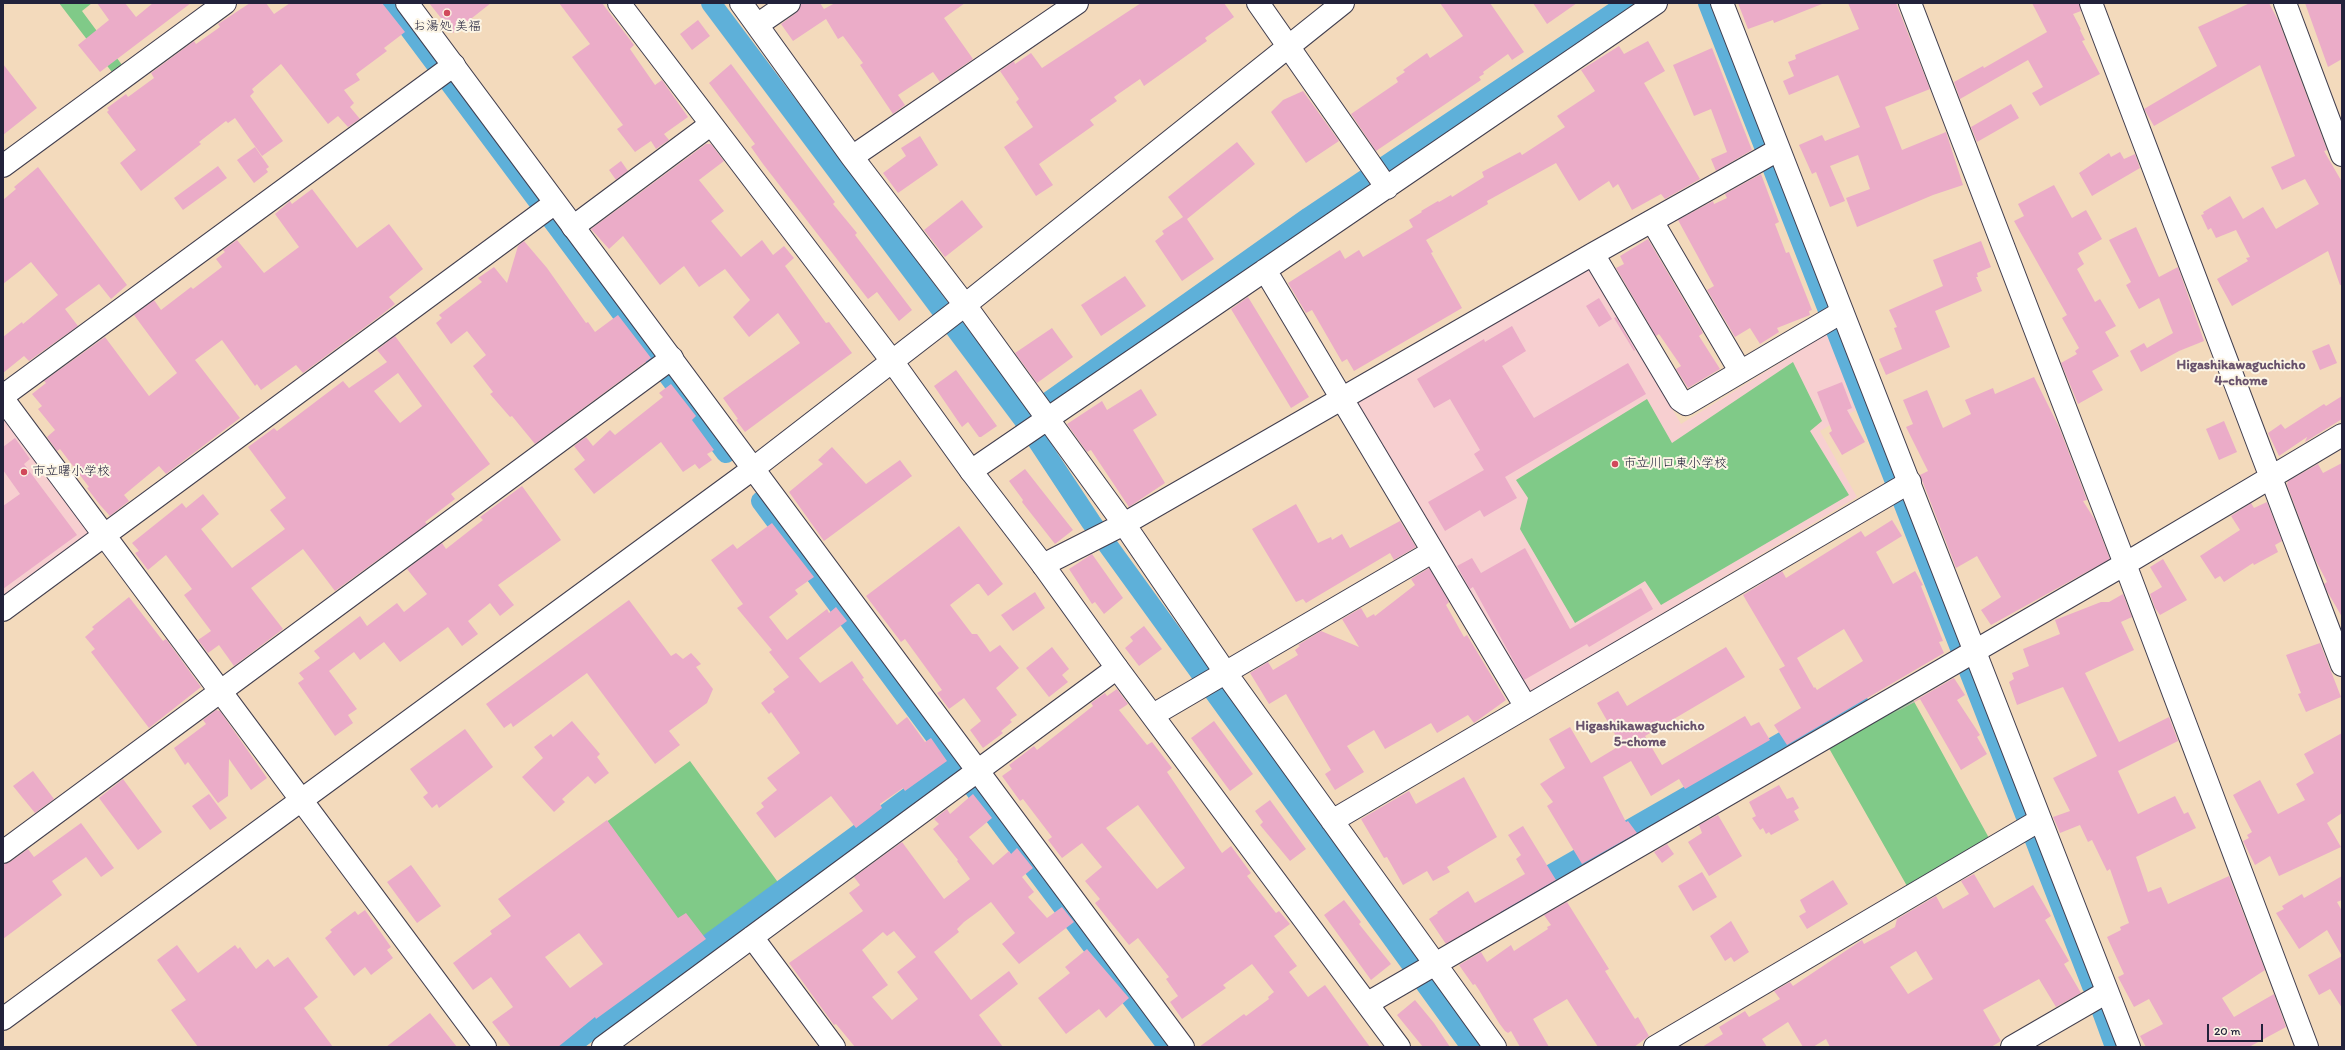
<!DOCTYPE html>
<meta charset="utf-8">
<style>
body{margin:0}
#map{position:relative;width:2345px;height:1050px;overflow:hidden;background:#f3dabc;font-family:Itim,sans-serif}
canvas{display:block}
.frame{position:absolute;inset:0;border:4px solid #22223b;pointer-events:none}
.scale{position:absolute;left:2207px;top:1024px;width:56px;height:18px;box-sizing:border-box;border:2px solid #22223b;border-top:0;padding-left:5px;font-size:12px;line-height:14px;white-space:nowrap;color:#22223b;-webkit-text-stroke:3px #fcf5e5;paint-order:stroke}
</style>
<div id="map">
<canvas width="2345" height="1050"></canvas>
<div class="frame"></div>
<div class="scale">20 m</div>
</div>
<script>
const g = document.querySelector('canvas').getContext('2d');
g.lineJoin = 'round';
function fill(path, color) {
  g.fillStyle = color;
  g.fill(path, 'evenodd');
}
function shape(rows) {
  const path = new Path2D();
  for (const r of rows) {
    path.moveTo(r[0], r[1]);
    for (let i = 2; i < r.length; i += 2) path.lineTo(r[i], r[i + 1]);
  }
  return path;
}
function stroke(path, color, width, dash) {
  g.strokeStyle = color;
  g.lineWidth = width;
  g.lineCap = dash ? 'butt' : 'round';
  g.setLineDash(dash || []);
  g.stroke(path);
}
function label(font, color, halo, rows, align = 'center') {
  g.font = font + ' Itim,"Klee One",sans-serif';
  g.lineWidth = 4;
  g.setLineDash([]);
  g.textBaseline = 'middle';
  g.strokeStyle = halo;
  g.fillStyle = color;
  for (const [text, x, y, turn = 0] of rows) {
    g.save();
    g.translate(x, y);
    g.rotate((+turn || 0) * Math.PI / 180);
    g.textAlign = isNaN(turn) ? turn : align;
    if (halo) g.strokeText(text, 0, 0);
    g.fillText(text, 0, 0);
    g.restore();
  }
}
const built = shape([
 [1589,265,1681,424,1827,334,1856,410,1820,431,1857,497,1528,694,1355,402],
 [3,418,88,526,88,538,3,599]
]);
const green = shape([
 [59,3,92,3,82,11,128,73,118,80],
 [1793,362,1822,421,1810,431,1849,495,1661,605,1645,581,1575,623,1520,529,1528,498,1516,480,1647,399,1672,443],
 [1911,696,1989,838,1907,886,1826,743],
 [690,761,785,892,693,958,598,828]
]);
const canal = shape([
 [390,3,726,453],
 [711,3,1023,419,1091,522,1471,1047],
 [1708,3,2092,986],
 [1027,417,1309,217,1628,3],
 [761,501,955,763,1168,1047],
 [2100,1006,2115,1047],
 [568,1047,955,763]
]);
const river = shape([
 [1515,903,1854,709]
]);
const building = shape([
 [97,3,125,3,136,17,153,3,191,3,100,72,78,45,109,20],
 [250,3,266,3,274,14,290,3,382,3,405,32,384,48,387,51,356,74,360,80,344,90,354,103,350,107,360,119,348,127,338,116,328,124,281,64,252,89,254,92,250,96,283,141,262,156,235,118,228,123,226,121,199,142,201,144,141,191,120,163,136,150,107,112,109,110,107,108,126,94,128,97,154,78,151,73,194,41,196,44,220,27,218,24],
 [429,3,491,3,453,33],
 [559,3,602,3,634,45,630,49,655,85,662,80,688,117,664,134,669,140,656,149,651,141,635,152,617,129,623,125,572,57,590,44],
 [801,3,820,3,824,9,835,3,965,3,944,18,973,59,940,82,933,72,898,95,905,105,893,114,860,65,863,63,843,36,838,39,826,19,793,41,781,24,796,13],
 [1141,3,1224,3,1234,17,1205,38,1207,41,1144,86,1140,79,1114,97,1117,101,1090,120,1094,125,1039,164,1053,185,1036,196,1004,147,1033,127,1016,102,1019,99,1000,71,1014,61,1015,64,1031,53,1042,68],
 [1440,3,1490,3,1524,52,1512,60,1508,54,1483,72,1484,74,1479,77,1481,80,1376,151,1351,114,1398,82,1396,78,1405,72,1403,70,1427,53,1430,58,1463,36],
 [1533,3,1577,3,1547,24],
 [1738,3,1822,3,1822,4,1774,23,1773,20,1748,29],
 [1848,3,1896,3,1930,89,1885,107,1902,150,1946,132,1963,185,1933,195,1857,227,1846,198,1870,189,1858,155,1830,166,1845,201,1830,207,1816,172,1812,174,1799,145,1822,135,1825,141,1860,127,1838,75,1789,95,1783,81,1794,76,1788,62,1796,59,1795,55,1859,29],
 [2032,3,2079,3,2081,11,2073,14,2081,29,2080,30,2085,40,2082,41,2100,74,2040,106,2032,93,2043,87,2028,60,1960,99,1954,82,1983,66,1984,68,2047,32],
 [2250,3,2269,3,2279,22,2327,150,2324,151,2342,182,2342,285,2340,285,2328,251,2232,306,2217,279,2248,261,2246,258,2250,257,2236,230,2216,238,2211,228,2208,230,2201,215,2204,214,2203,212,2230,196,2243,219,2263,207,2276,229,2319,204,2305,179,2282,190,2271,167,2295,156,2260,65,2154,126,2144,109,2217,66,2198,27],
 [2305,3,2342,3,2342,59,2328,67],
 [698,20,710,36,692,50,680,34],
 [1648,41,1665,71,1644,83,1700,179,1665,199,1661,194,1632,210,1618,184,1613,188,1609,181,1579,201,1556,163,1487,201,1488,204,1426,240,1433,252,1431,253,1462,308,1354,371,1347,359,1342,362,1312,310,1306,313,1288,283,1340,250,1345,259,1359,250,1363,257,1413,227,1409,220,1422,212,1421,211,1438,201,1439,202,1451,195,1452,197,1484,177,1482,172,1520,152,1522,155,1565,127,1557,116,1595,91,1581,70,1619,46,1624,54],
 [1712,48,1752,150,1716,171,1711,159,1727,152,1711,109,1694,116,1673,65],
 [3,64,37,108,3,135],
 [731,64,835,202,833,204,857,233,855,235,912,310,899,321,877,292,868,299,763,164,751,147,755,144,709,83],
 [1303,91,1339,141,1306,163,1271,112,1283,100],
 [2011,104,2019,118,1977,142,1971,127],
 [920,136,938,165,898,193,883,173,906,156,901,148],
 [1237,142,1255,164,1187,219,1214,259,1182,281,1155,241,1164,234,1162,231,1183,217,1168,197],
 [706,144,711,144,724,161,699,180,724,211,711,221,741,257,762,240,773,255,784,246,794,258,785,266,826,323,829,322,852,353,745,432,736,420,738,419,723,398,800,343,778,313,749,337,733,317,750,300,725,269,699,287,684,266,660,285,623,236,609,249,591,229],
 [255,147,269,167,266,169,268,172,254,183,237,160],
 [2120,152,2124,159,2135,154,2140,168,2092,196,2079,173,2109,153,2111,157],
 [621,161,628,171,616,180,609,170],
 [218,166,227,178,183,210,174,198],
 [38,167,127,285,111,299,99,284,65,309,78,326,29,361,24,356,3,373,3,337,22,322,23,324,58,295,31,262,3,284,3,200,16,189,14,187],
 [1761,174,1779,222,1775,224,1786,253,1789,252,1812,310,1809,311,1810,315,1777,328,1779,332,1760,344,1750,328,1735,337,1707,290,1714,286,1678,220,1713,201,1714,204,1727,198,1725,194],
 [2054,185,2072,218,2086,210,2102,239,2078,253,2084,264,2077,269,2095,302,2100,299,2116,326,2105,332,2119,356,2092,371,2103,390,2078,404,2061,363,2077,354,2075,351,2079,348,2062,318,2067,315,2014,221,2024,216,2018,204],
 [312,189,357,248,389,224,423,269,389,297,395,304,380,316,303,373,296,365,261,390,257,384,255,386,222,340,195,360,240,418,166,474,159,466,124,495,129,501,110,516,100,505,87,488,89,487,60,449,57,451,47,437,55,430,38,409,42,406,32,394,46,383,44,381,105,337,149,396,177,373,134,315,154,300,161,310,191,287,193,289,222,267,216,259,225,252,223,250,237,240,264,273,299,247,275,214,290,201,292,204],
 [962,200,983,227,945,257,924,230],
 [2136,227,2159,277,2178,267,2204,341,2179,351,2141,372,2130,351,2144,343,2147,348,2173,333,2159,298,2139,309,2126,285,2131,282,2109,240],
 [1648,239,1703,333,1699,336,1720,369,1688,388,1676,369,1681,366,1659,334,1656,336,1616,268,1624,264,1620,256],
 [524,241,547,268,586,323,588,322,595,332,618,315,651,358,535,444,512,416,510,417,490,394,493,392,473,366,486,355,467,331,451,344,436,323,442,318,439,315,482,282,478,278,494,267,507,283,518,246],
 [1981,241,1991,267,1977,273,1978,277,1976,277,1982,291,1935,311,1950,347,1886,375,1879,359,1902,349,1894,328,1897,327,1889,310,1943,286,1933,260],
 [1125,276,1146,306,1101,336,1081,305],
 [1248,297,1309,397,1291,408,1231,309],
 [1599,298,1612,319,1599,327,1586,306],
 [1616,317,1635,350,1634,351,1614,318],
 [1512,326,1526,351,1502,366,1534,418,1628,363,1646,394,1505,477,1517,498,1484,517,1480,510,1445,531,1428,502,1484,470,1474,454,1480,450,1450,399,1434,408,1417,379,1484,339,1485,342],
 [1052,328,1073,357,1037,383,1015,353],
 [395,336,490,464,451,494,455,499,425,522,427,524,335,591,303,549,251,588,283,629,234,666,219,645,208,653,198,640,211,631,184,595,192,589,166,555,148,570,135,553,139,551,132,543,182,503,186,508,203,494,219,514,201,529,232,568,285,529,270,510,286,498,248,447,274,428,277,431,343,381,349,388,387,362,377,350],
 [398,373,422,406,400,423,374,391],
 [2329,344,2337,363,2320,370,2312,351],
 [956,370,997,426,981,437,979,437,968,422,962,427,934,386],
 [2034,377,2059,427,2087,500,2083,501,2095,520,2110,559,1991,625,1981,610,2001,597,1977,556,1956,568,1920,475,1928,471,1906,427,1913,424,1903,400,1927,390,1943,428,1971,414,1965,400,1993,388,1995,394],
 [1842,382,1852,408,1847,410,1865,442,1842,455,1829,433,1832,431,1817,392],
 [671,384,696,416,692,420,714,450,707,454,712,460,699,469,695,464,683,472,661,442,594,494,574,469,585,460,574,446,586,437,593,446,610,430,615,435,663,397,659,393],
 [1141,389,1157,415,1133,430,1165,483,1129,507,1091,450,1087,452,1067,424,1102,401,1107,410],
 [2342,396,2342,419,2305,442,2307,437,2279,456,2268,433,2281,424,2285,429,2324,404,2326,406],
 [2224,421,2237,452,2219,460,2206,429],
 [15,438,30,459,24,464,77,535,3,589,3,506,20,494,3,470,3,447],
 [832,447,866,484,900,460,912,476,824,541,789,492,823,464,818,460],
 [2342,463,2342,617,2327,591,2324,584,2327,582,2315,559,2287,485,2288,481,2318,464,2323,473],
 [1025,469,1073,530,1055,544,1022,502,1023,500,1009,481],
 [522,486,561,540,498,585,514,605,500,616,490,603,468,621,478,634,462,646,448,627,400,662,384,642,360,660,354,652,329,671,357,709,348,715,353,723,335,736,298,683,304,679,299,673,320,658,314,651,360,616,367,626,397,603,404,612,427,594,407,569,442,543,446,549,483,520,480,517],
 [2267,502,2282,541,2275,545,2278,552,2254,565,2253,563,2224,582,2220,576,2215,579,2200,556,2240,530,2231,516,2251,503,2254,508],
 [1296,504,1318,543,1331,537,1332,540,1342,534,1350,548,1400,521,1416,547,1394,560,1390,553,1306,603,1303,599,1296,602,1252,529],
 [1892,520,1902,536,1876,552,1893,584,1915,571,1923,585,1921,586,1943,641,1939,642,1944,653,1787,745,1774,725,1801,708,1779,669,1785,666,1743,595,1782,571,1786,578,1861,531,1865,537],
 [1844,629,1863,661,1817,690,1815,687,1814,688,1797,658],
 [772,523,814,577,795,590,798,594,769,617,787,640,827,609,829,613,836,607,847,621,799,658,820,683,852,661,864,678,862,679,897,725,907,717,925,742,931,738,947,761,905,791,903,788,880,804,882,808,856,828,831,796,775,838,756,813,764,807,761,803,777,790,767,778,800,753,771,712,769,714,761,703,775,692,773,689,789,677,769,652,772,650,737,608,743,604,711,560,733,544,737,549],
 [959,526,1003,584,988,596,979,584,977,584,950,605,972,634,977,634,990,652,1000,645,1019,668,996,688,1017,715,1010,720,1012,722,1001,731,1003,733,983,748,970,730,981,721,964,698,949,709,937,693,942,690,905,639,901,642,866,596],
 [1525,548,1570,629,1641,588,1653,609,1589,647,1587,644,1524,680,1473,587,1470,589,1457,566,1472,558,1481,573],
 [1092,554,1123,598,1104,614,1095,602,1092,604,1069,569],
 [2163,559,2187,600,2160,615,2155,608,2150,594,2162,587,2150,567],
 [1429,568,1449,602,1446,605,1464,637,1467,635,1506,700,1474,723,1468,715,1437,733,1431,723,1385,749,1374,730,1347,746,1364,772,1335,790,1325,774,1331,770,1286,694,1269,704,1250,673,1268,662,1273,670,1298,655,1295,650,1300,646,1298,645,1321,631,1359,647,1342,619,1361,608,1367,618,1374,614,1375,616,1415,585,1411,579],
 [1035,592,1045,608,1013,631,1001,615],
 [2123,594,2132,617,2121,622,2134,650,2085,673,2119,742,2169,717,2178,741,2118,771,2138,814,2175,796,2184,814,2188,812,2196,828,2136,857,2148,892,2161,887,2168,904,2229,876,2265,970,2222,998,2234,1017,2274,994,2286,1027,2249,1047,2146,1047,2140,1036,2163,1024,2149,999,2134,1007,2118,977,2124,974,2107,937,2121,930,2120,927,2129,923,2110,869,2107,871,2092,840,2088,842,2080,825,2060,833,2053,817,2070,811,2053,778,2097,756,2063,687,2017,705,2009,682,2014,679,2012,673,2029,666,2023,649,2060,634,2055,620,2101,602,2109,602],
 [129,597,163,641,166,639,201,687,149,728,91,652,95,649,85,637,94,629,92,627],
 [629,600,671,656,676,653,683,659,691,653,701,664,696,667,713,689,707,703,669,731,680,745,655,764,587,673,513,727,511,723,504,728,486,704],
 [1144,626,1162,649,1139,666,1125,648,1133,641,1130,637],
 [2320,643,2341,697,2306,712,2298,694,2301,693,2286,655],
 [1052,647,1069,669,1062,675,1068,682,1049,697,1026,668],
 [1726,647,1745,677,1645,736,1662,765,1745,716,1751,726,1759,722,1770,740,1685,789,1679,779,1651,796,1631,761,1603,777,1626,822,1628,821,1637,833,1582,864,1547,806,1553,802,1540,784,1565,768,1549,739,1570,727,1591,763,1621,745,1597,703,1618,691,1627,706],
 [1954,678,1965,695,1957,700,1980,735,1977,737,1987,754,1961,770,1920,699,1892,714],
 [1117,689,1128,704,1119,710,1147,745,1152,742,1172,768,1167,772,1222,853,1231,846,1251,873,1247,876,1276,913,1279,911,1290,924,1274,936,1297,966,1289,972,1308,997,1325,985,1370,1047,1199,1047,1244,1014,1246,1016,1269,999,1268,997,1274,992,1252,964,1223,985,1226,988,1182,1019,1170,1002,1178,996,1166,979,1169,977,1138,938,1129,945,1095,903,1100,899,1085,881,1102,867,1082,843,1062,858,1048,840,1052,837,1023,799,1020,801,1002,776,1012,769,1009,765,1034,746,1037,750,1093,706,1091,703,1105,693,1107,696],
 [1138,805,1185,868,1157,889,1106,828],
 [216,710,220,711,267,778,251,790,229,759,228,796,218,803,188,762,185,765,174,748,206,724,203,720],
 [572,721,600,754,597,757,609,773,595,784,588,776,562,799,565,802,554,812,522,777,543,758,534,747,551,734,553,737],
 [1214,721,1253,774,1230,791,1191,738],
 [465,729,493,767,439,808,437,804,432,808,423,797,428,793,410,769],
 [2342,733,2342,813,2327,823,2341,847,2279,876,2270,856,2255,865,2243,841,2249,838,2247,835,2252,832,2233,795,2260,780,2278,814,2305,800,2296,784,2314,773,2304,754],
 [33,771,54,799,35,813,13,786],
 [1464,777,1497,837,1447,867,1450,872,1433,881,1427,871,1403,885,1387,857,1384,858,1361,819,1409,791,1416,804],
 [123,779,162,832,138,850,99,798],
 [1779,785,1787,799,1793,797,1799,808,1794,811,1799,820,1771,835,1769,832,1766,834,1763,828,1760,830,1752,818,1756,816,1749,802],
 [209,794,227,818,210,830,192,806],
 [973,794,992,818,969,837,993,865,1009,851,1011,854,1017,848,1033,868,1022,877,1034,892,1028,897,1047,918,1062,907,1074,922,1019,964,1002,944,1015,933,991,902,964,922,957,929,959,932,934,952,971,1000,1009,971,1018,984,979,1015,1003,1047,855,1047,836,1024,834,1025,789,963,863,911,849,893,860,885,854,877,902,842,944,899,970,879,957,861,958,860,933,829,939,824,934,819,947,809,950,814],
 [894,931,916,957,897,972,918,999,892,1020,872,997,888,985,862,950,883,932,887,936],
 [1270,800,1306,849,1290,861,1260,825,1263,822,1255,811],
 [1718,815,1742,856,1709,876,1688,842,1702,833,1699,825],
 [607,820,678,918,686,913,706,939,596,1019,595,1017,558,1047,511,1047,492,1022,513,1007,491,977,473,990,453,963,492,934,490,931,511,916,498,899],
 [579,933,603,964,570,988,545,957],
 [81,823,114,868,101,877,86,857,52,881,62,895,3,939,3,864,10,862,28,849,34,857],
 [1523,826,1556,880,1446,944,1429,919,1438,913,1437,912,1468,891,1475,903,1525,874,1516,859,1521,855,1508,835],
 [1667,844,1674,854,1662,863,1654,852],
 [411,865,441,906,417,923,387,882],
 [1702,872,1717,897,1693,911,1678,886],
 [1974,874,1994,908,2033,885,2051,916,2045,920,2069,961,2064,964,2081,993,2056,1007,2039,979,1983,1010,2001,1041,1991,1047,1830,1047,1826,1039,1813,1047,1803,1047,1788,1022,1762,1039,1767,1047,1702,1047,1723,1034,1719,1027,1745,1011,1749,1017,1780,999,1774,991,1776,990,1790,982,1793,986,1862,940,1864,944,1895,927,1897,919,1936,896,1943,909,1969,894,1961,881],
 [1916,951,1933,979,1908,994,1890,967],
 [2342,876,2342,900,2337,902,2342,911,2342,1008,2330,989,2319,995,2308,975,2342,956,2327,930,2299,949,2276,913,2284,909,2282,906,2302,894,2304,898],
 [1833,880,1848,904,1807,929,1799,916,1806,912,1800,900],
 [1344,900,1361,922,1359,924,1391,964,1371,980,1324,915],
 [1567,902,1609,969,1605,971,1635,1019,1638,1017,1649,1036,1634,1047,1598,1047,1567,999,1533,1019,1549,1047,1520,1047,1511,1031,1508,1033,1505,1031,1499,1023,1479,990,1475,984,1473,985,1459,965,1481,952,1487,962,1511,945,1514,951,1548,929,1547,927,1551,925,1544,915],
 [365,910,391,947,387,950,393,958,371,975,365,967,354,976,325,938,332,932,330,930,355,911,358,915],
 [1731,921,1749,952,1734,962,1731,957,1725,961,1710,936],
 [177,945,198,973,235,945,238,949,240,947,256,969,268,959,274,967,288,957,318,997,304,1008,333,1047,198,1047,171,1010,186,1000,157,960],
 [1087,949,1129,998,1106,1018,1099,1009,1066,1034,1038,998,1070,973,1065,967],
 [1415,1000,1434,1023,1450,1047,1423,1047,1397,1015],
 [430,1013,457,1047,386,1047]
]);
const minor = shape([
 [741,3,852,157,965,305,1124,524,1225,672,1495,1047],
 [1258,3,1387,188],
 [1910,3,2125,564,2307,1047],
 [2091,3,2342,665],
 [2285,3,2342,155],
 [757,25,789,3],
 [852,157,1077,3],
 [1652,221,1740,371],
 [573,227,710,125],
 [1593,254,1680,400,1686,404,1842,312],
 [1265,270,1526,707],
 [3,396,454,65],
 [3,399,485,1047],
 [971,471,1656,3],
 [1043,565,1124,524,1593,254,1778,150],
 [3,610,555,203],
 [1153,715,1432,552],
 [1332,821,1910,482],
 [3,852,672,358],
 [752,937,834,1047],
 [1368,1003,2125,564,2342,435],
 [603,1047,1117,668],
 [1655,1047,2040,820],
 [2012,1047,2107,992]
]);
const tertiary = shape([
 [407,3,1183,1047],
 [619,3,892,361,971,471,1043,565,1117,668,1399,1047],
 [1722,3,2129,1047],
 [3,166,225,3],
 [3,1019,754,468,965,305,1343,3]
]);
const markers = [
 [447,13,4,"#d1495b"],
 [1615,464,4,"#d1495b"],
 [24,472,4,"#d1495b"]
];
const poiNames = [
 ["お湯処 美福",447,27,"center"],
 ["市立川口東小学校",1623,464],
 ["市立曙小学校",32,472]
];
const neighbourhoodNames = [
 ["Higashikawaguchicho",2241,365],
 ["4-chome",2241,381],
 ["Higashikawaguchicho",1640,726],
 ["5-chome",1640,742]
];
fill(built, '#f7cfd0');
fill(green, '#80ca88');
stroke(canal, '#5eb0d9', 20);
stroke(river, '#5eb0d9', 34);
fill(building, '#ebacc8');
stroke(minor, '#413e4e', 24);
stroke(tertiary, '#413e4e', 24);
stroke(minor, '#fff', 22);
stroke(tertiary, '#fff', 22);
for (const [x, y, r, color] of markers) {
  const dot = new Path2D();
  dot.arc(x, y, r, 0, 2 * Math.PI);
  g.fillStyle = color;
  g.fill(dot);
  stroke(dot, '#fcf5e5', 1.5);
}
label('13px', '#22223b', '#fcf5e5', poiNames, 'left');
label('bold 14px', '#68526c', '#fcf5e5', neighbourhoodNames);
</script>
